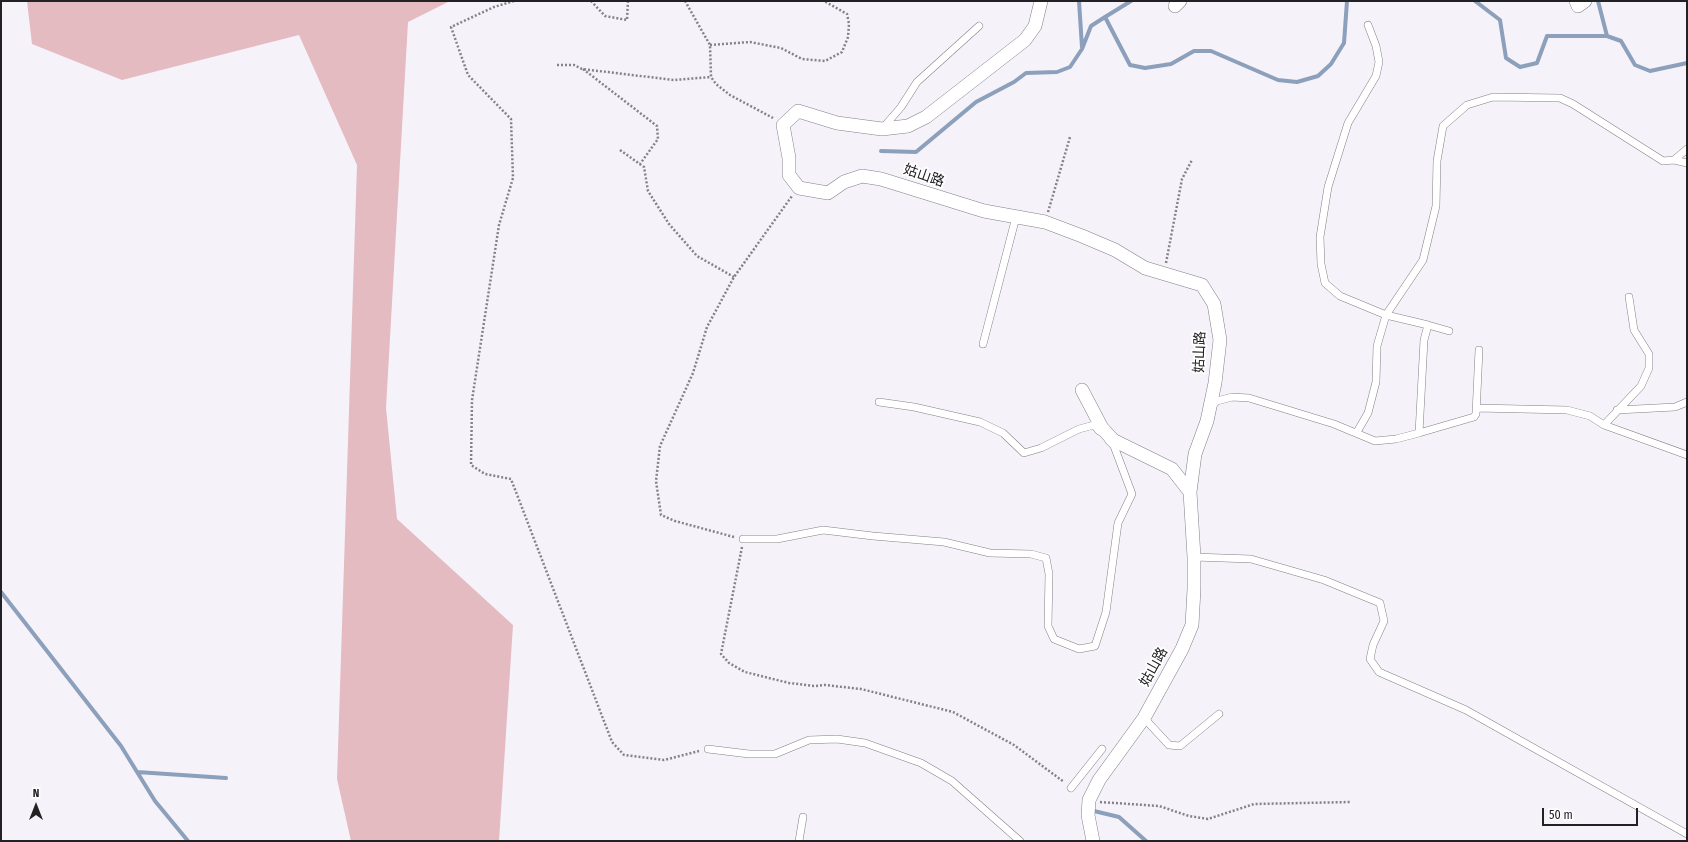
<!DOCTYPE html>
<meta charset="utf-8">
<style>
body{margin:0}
#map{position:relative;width:1688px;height:842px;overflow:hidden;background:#f6f2fa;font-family:"Fira Sans Condensed",sans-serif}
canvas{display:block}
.frame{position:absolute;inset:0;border:2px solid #222123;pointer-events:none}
.north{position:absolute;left:16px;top:786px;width:40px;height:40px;-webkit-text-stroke:3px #fff;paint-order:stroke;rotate:0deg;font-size:11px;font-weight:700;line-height:16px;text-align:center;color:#222123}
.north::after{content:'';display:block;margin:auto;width:14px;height:18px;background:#222123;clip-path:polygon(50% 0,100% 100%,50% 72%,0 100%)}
.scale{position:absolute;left:1542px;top:808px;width:96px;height:18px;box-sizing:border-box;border:2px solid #222123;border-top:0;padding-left:5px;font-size:12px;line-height:14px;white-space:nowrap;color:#222123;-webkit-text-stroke:3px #fff;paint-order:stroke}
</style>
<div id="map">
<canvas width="1688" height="842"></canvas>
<div class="frame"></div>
<div class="north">N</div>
<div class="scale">50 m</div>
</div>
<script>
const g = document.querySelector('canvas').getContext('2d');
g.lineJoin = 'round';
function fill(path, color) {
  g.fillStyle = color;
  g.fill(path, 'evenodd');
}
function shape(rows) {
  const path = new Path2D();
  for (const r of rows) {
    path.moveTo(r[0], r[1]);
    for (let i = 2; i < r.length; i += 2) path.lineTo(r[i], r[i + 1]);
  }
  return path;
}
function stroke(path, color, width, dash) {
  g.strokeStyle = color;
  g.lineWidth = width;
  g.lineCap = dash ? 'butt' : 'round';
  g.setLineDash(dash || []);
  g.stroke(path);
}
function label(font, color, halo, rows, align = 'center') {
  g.font = font + ' "Fira Sans Condensed","Noto Sans TC",sans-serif';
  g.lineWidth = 3.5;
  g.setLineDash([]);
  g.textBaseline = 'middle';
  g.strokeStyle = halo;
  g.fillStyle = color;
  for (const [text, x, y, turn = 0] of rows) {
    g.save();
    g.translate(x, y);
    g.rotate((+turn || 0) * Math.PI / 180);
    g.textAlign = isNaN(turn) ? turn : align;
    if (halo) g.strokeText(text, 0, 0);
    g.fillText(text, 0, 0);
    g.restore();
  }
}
const green = shape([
 [27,1,450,1,408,22,386,408,397,519,513,625,499,841,351,841,337,779,357,165,299,35,122,80,32,44]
]);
const stream = shape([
 [1079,1,1082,47],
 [1131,1,1105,17,1130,65,1145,68,1171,64,1194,51,1211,51,1278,80,1297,82,1318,76,1331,64,1344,43,1347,1],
 [1475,1,1500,20,1506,58,1520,67,1537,63,1547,36,1607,36,1621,41,1635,65,1650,71,1687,63],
 [1598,1,1607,36],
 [881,151,916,152,976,102,1014,82,1026,73,1057,72,1070,67,1082,49,1091,26,1105,17],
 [1,592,121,746,155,801,188,841],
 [137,772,226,778],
 [1094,811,1119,817,1146,841]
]);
const path = shape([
 [514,1,494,7,451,27,468,75,511,119,513,178,499,225,472,400,471,465,485,474,511,479,612,742,624,755,664,760,699,751],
 [591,1,605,16,627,20,628,1],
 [685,1,710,45,711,77,716,84,730,95,773,118],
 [710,45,750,42,781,48,802,59,825,61,842,52,848,37,849,24,847,14,824,1],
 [557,65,574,65,582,69,674,80,711,77],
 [583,69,657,126,658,139,640,164],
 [620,150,644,167,648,191,669,224,697,256,734,277],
 [1048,212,1070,137],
 [1166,263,1182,179,1192,160],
 [734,537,675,521,661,515,656,481,660,446,693,373,707,327,734,277,792,196],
 [742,547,721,654,729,663,745,672,789,683,815,686,825,685,861,689,953,712,1014,745,1064,782],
 [1100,802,1159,806,1189,816,1208,819,1254,804,1350,802]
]);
const lane = shape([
 [1368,25,1376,46,1379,62,1376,76,1348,123,1328,187,1320,237,1321,264,1325,283,1340,296,1386,315,1428,325,1424,340,1419,433,1474,417,1476,414,1479,350],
 [882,129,901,107,917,82,979,26],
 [1674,160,1687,163],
 [1428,325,1449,331],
 [983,344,1016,217],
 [879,402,914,407,980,422,1003,433,1024,453,1041,448,1079,429,1094,425,1099,431],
 [1211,407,1217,401,1232,397,1249,398,1334,424,1375,441,1396,439,1419,433],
 [1476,408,1567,410,1590,416,1604,425,1641,386,1649,368,1649,354,1634,330,1629,297],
 [1617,410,1675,407,1687,402],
 [1604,425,1687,455],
 [1357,432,1368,413,1376,382,1377,346,1386,315,1423,260,1436,206,1437,161,1443,126,1467,105,1493,97,1560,98,1573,104,1663,161,1674,160,1687,149],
 [743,539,777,539,823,530,873,536,944,542,990,553,1031,554,1046,558,1049,574,1048,626,1054,639,1079,649,1095,646,1106,612,1118,523,1132,494,1114,446,1109,441],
 [1194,557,1251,559,1324,580,1380,603,1384,621,1373,645,1370,659,1379,672,1466,710,1687,834],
 [1144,718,1169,745,1180,746,1219,714],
 [708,749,749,754,775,754,809,740,837,739,865,743,921,763,952,781,1020,841],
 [1071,788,1102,749],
 [799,841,803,817]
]);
const street = shape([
 [1041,1,1035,26,1025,40,926,117,908,126,882,129,837,123,798,111,783,125,789,158,789,175,799,188,828,193,844,182,862,176,881,179,984,211,1045,222,1082,236,1115,250,1145,268,1202,285,1214,304,1220,340,1215,383,1207,421,1195,454,1190,492],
 [1576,1,1578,6,1585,1],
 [1175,6,1180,1],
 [1082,390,1102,428,1113,440,1172,469,1190,492,1194,557,1194,589,1192,625,1182,649,1144,718,1099,780,1089,800,1088,815,1093,841]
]);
const streetNames = [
 ["姑山路",924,176,19],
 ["姑山路",1200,352,-88],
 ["姑山路",1154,667,-61]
];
fill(green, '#e3bbc1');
stroke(stream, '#8ca0bb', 4);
stroke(lane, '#837f86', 8);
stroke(street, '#837f86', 14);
stroke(path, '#858287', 2.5, [2, 2]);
stroke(lane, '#fff', 7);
stroke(street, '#fff', 13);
label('14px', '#222123', '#fff', streetNames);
</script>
